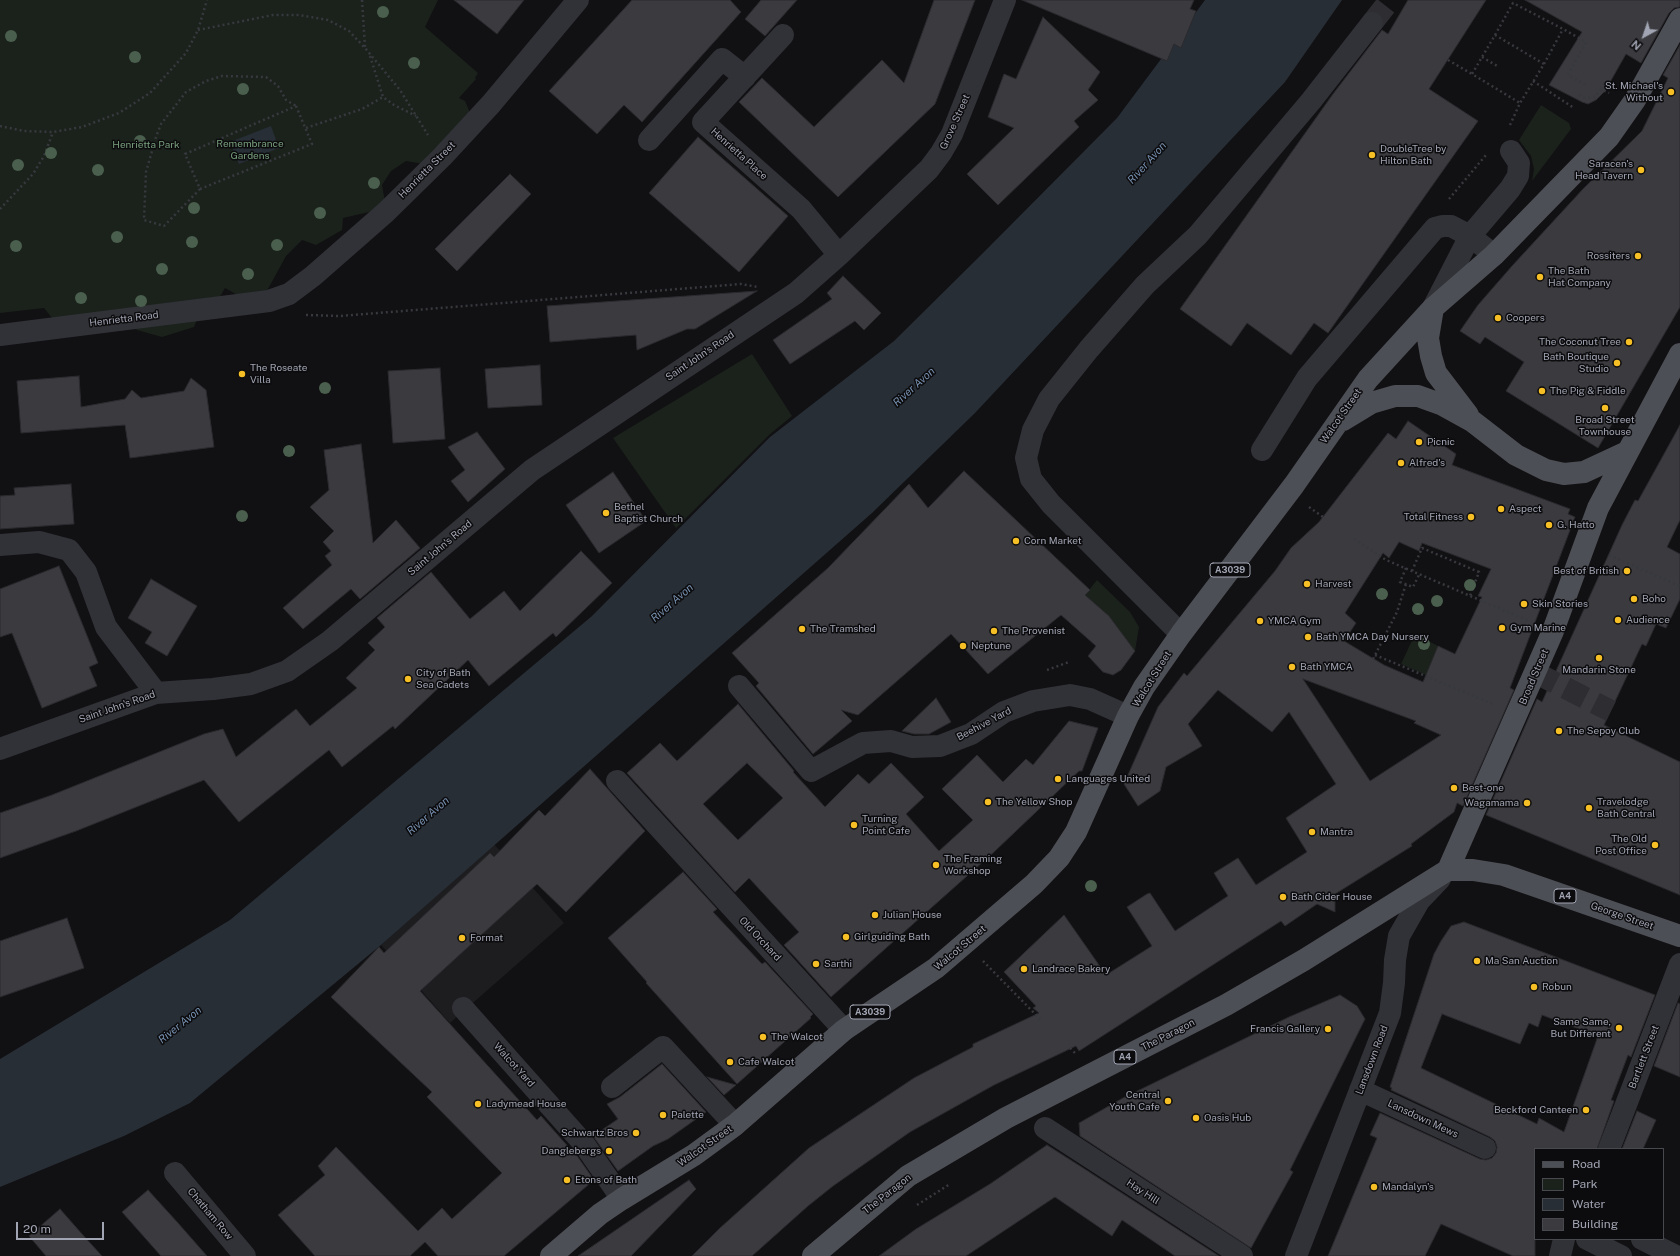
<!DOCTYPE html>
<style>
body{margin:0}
#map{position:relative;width:1680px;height:1256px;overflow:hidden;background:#111012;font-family:"Public Sans",sans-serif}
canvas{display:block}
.legend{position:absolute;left:1534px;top:1148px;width:130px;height:92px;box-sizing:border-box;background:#0c0b0d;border:1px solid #48494f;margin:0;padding:5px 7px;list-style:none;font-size:12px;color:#a1a5b3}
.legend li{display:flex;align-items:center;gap:8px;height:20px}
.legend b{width:20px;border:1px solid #48494f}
.north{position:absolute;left:1624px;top:16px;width:40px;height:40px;-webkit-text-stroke:3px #0c0b0d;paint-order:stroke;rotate:220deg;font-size:11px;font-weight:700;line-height:16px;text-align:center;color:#a1a5b3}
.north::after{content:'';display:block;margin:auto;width:14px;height:18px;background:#a1a5b3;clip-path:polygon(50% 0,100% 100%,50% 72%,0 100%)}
.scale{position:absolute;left:16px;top:1222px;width:88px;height:18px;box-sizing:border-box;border:2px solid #a1a5b3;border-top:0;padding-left:5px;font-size:12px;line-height:14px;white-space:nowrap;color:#a1a5b3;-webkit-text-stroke:3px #0c0b0d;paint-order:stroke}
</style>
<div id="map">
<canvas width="1680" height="1256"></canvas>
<ul class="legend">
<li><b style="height:5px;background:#4d4f56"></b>Road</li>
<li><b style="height:11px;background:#1b221c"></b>Park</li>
<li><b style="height:11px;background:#272e36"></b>Water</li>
<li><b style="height:11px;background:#3a3a3f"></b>Building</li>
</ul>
<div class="north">N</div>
<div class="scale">20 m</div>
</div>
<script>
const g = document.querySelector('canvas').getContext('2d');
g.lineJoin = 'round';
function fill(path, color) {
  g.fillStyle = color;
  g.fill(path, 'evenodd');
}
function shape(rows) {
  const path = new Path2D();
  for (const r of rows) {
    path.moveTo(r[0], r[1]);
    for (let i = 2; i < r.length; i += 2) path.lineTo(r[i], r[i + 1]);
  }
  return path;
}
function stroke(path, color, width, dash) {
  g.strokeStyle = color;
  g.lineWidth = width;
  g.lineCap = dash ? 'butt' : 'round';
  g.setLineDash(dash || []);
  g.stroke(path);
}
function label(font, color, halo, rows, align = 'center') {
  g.font = font + ' "Public Sans",sans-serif';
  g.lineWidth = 3;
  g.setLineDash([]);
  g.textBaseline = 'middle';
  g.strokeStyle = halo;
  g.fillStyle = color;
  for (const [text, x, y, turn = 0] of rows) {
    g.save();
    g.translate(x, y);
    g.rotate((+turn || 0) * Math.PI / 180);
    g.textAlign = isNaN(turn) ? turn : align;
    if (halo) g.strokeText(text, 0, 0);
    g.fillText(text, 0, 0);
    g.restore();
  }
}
const built = shape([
 [494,844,564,923,450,1023,381,945]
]);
const green = shape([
 [0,0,438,0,425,27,478,73,475,78,476,79,459,98,465,101,471,115,424,164,406,161,391,171,382,185,385,202,369,212,343,218,342,230,316,245,302,240,286,256,268,289,257,301,248,301,225,288,218,300,202,306,194,327,162,337,137,330,120,313,56,323,44,308,0,313],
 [1541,105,1569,123,1571,129,1532,181,1534,169,1531,156,1519,140],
 [752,354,792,416,769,435,676,528,613,438],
 [1097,580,1130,612,1139,627,1135,651,1109,616,1085,595],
 [1415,634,1438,646,1426,675,1401,664]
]);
const water = shape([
 [1205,0,1342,0,1285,82,975,413,872,513,381,945,190,1103,124,1136,0,1187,0,1059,230,920,592,616,770,437,894,341,983,253,1117,118],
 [271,126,279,148,239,164,230,142]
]);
const building = shape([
 [454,0,524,0,497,34,454,0],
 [632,0,730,0,741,12,642,122,624,105,597,134,549,91,632,0],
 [761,0,797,0,765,36,745,19,761,0],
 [934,0,975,0,935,104,838,197,739,102,762,78,814,127,882,60,904,83,934,0],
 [1022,0,1194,0,1190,9,1196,11,1181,48,1174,44,1167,61,1022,0],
 [1408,0,1486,0,1429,89,1478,121,1328,333,1314,323,1291,355,1247,323,1231,346,1180,309,1333,94,1382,30,1388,34,1408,0],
 [1525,0,1680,0,1680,7,1674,8,1669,13,1641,63,1626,54,1605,91,1596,100,1588,104,1582,102,1549,85,1582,32,1525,0],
 [1043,17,1100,72,1088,90,1098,100,1074,121,1079,127,998,205,967,174,1014,128,988,117,1004,74,1016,79,1043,17],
 [1680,45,1680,307,1598,448,1506,391,1524,362,1485,337,1480,344,1460,331,1478,305,1512,266,1583,189,1642,131,1668,78,1663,75,1680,45],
 [698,137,788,216,739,272,649,193,698,137],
 [510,174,531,194,457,271,435,249,510,174],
 [843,276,881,313,864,330,855,321,790,364,773,340,832,299,827,293,843,276],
 [757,291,695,329,687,329,637,350,636,335,550,342,547,306,757,291],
 [540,365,542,405,488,408,485,369,540,365],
 [440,368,445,439,393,443,388,371,440,368],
 [79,376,81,407,125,399,132,390,141,398,184,391,191,378,206,390,214,447,130,458,125,425,21,433,17,381,79,376],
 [1408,421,1456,454,1452,465,1570,509,1568,514,1575,517,1510,688,1514,690,1463,806,1457,803,1454,812,1411,844,1412,846,1335,894,1335,912,1317,904,1285,926,1281,921,1079,1051,1076,1046,994,1085,910,1132,833,1186,808,1206,752,1256,692,1256,720,1228,809,1148,914,1078,973,1047,973,1044,1039,1013,1033,1008,1036,1006,1004,972,1064,915,1106,975,1152,946,1127,907,1147,894,1150,893,1175,931,1228,896,1214,873,1238,858,1256,885,1307,852,1286,818,1336,784,1289,712,1272,732,1218,690,1188,724,1202,746,1166,767,1160,791,1138,806,1124,784,1158,707,1184,673,1187,676,1275,571,1291,548,1319,522,1388,433,1396,439,1408,421],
 [1399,542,1419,551,1422,543,1491,569,1478,596,1482,597,1455,654,1438,646,1423,682,1384,665,1344,641,1356,623,1345,613,1383,553,1389,558,1399,542],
 [1303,679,1416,721,1414,723,1441,735,1370,781,1303,679],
 [1680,425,1680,520,1667,547,1680,554,1680,599,1666,628,1656,624,1646,646,1642,644,1604,725,1680,762,1680,895,1486,815,1537,699,1542,702,1622,525,1635,500,1638,501,1680,425],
 [477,432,505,469,468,502,451,481,465,470,448,447,477,432],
 [361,444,373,543,396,520,420,548,360,599,351,589,303,629,283,608,332,565,325,556,331,551,323,542,334,531,310,507,329,490,324,450,361,444],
 [964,471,1090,590,1085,595,1109,616,1135,651,1121,670,1113,675,1103,672,1088,656,1096,646,1061,615,988,674,951,634,858,715,841,710,852,721,813,754,756,686,759,683,732,653,828,568,909,484,928,508,964,471],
 [613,472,646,521,599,553,566,505,613,472],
 [71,484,74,524,0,529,0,496,15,495,14,488,71,484],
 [581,551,612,583,556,637,553,633,489,686,468,660,395,729,393,726,342,767,329,750,239,822,204,780,76,831,0,858,0,813,52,795,204,734,223,729,236,757,296,709,310,726,357,688,346,678,375,650,368,643,385,627,377,618,431,572,470,619,504,591,520,611,581,551],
 [59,566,98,663,89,667,97,686,42,708,12,633,0,637,0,589,59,566],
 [151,579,197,606,167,656,145,643,152,632,128,618,151,579],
 [936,698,951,722,929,734,914,734,902,731,936,698],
 [738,704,794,771,793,772,825,807,858,774,869,784,891,763,924,797,906,814,939,851,973,820,942,789,977,755,1003,782,1026,759,1033,765,1069,721,1098,728,1082,771,1079,771,994,852,831,997,784,945,799,932,749,878,735,892,627,773,660,743,677,761,738,704],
 [747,763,783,798,738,840,703,804,747,763],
 [590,769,645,831,566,912,537,884,420,991,537,1120,541,1116,572,1151,573,1150,594,1180,504,1256,438,1256,425,1242,410,1256,315,1256,278,1215,325,1175,318,1166,336,1147,418,1231,442,1208,452,1219,502,1173,427,1097,432,1092,331,997,379,947,384,953,490,853,494,857,539,810,545,816,590,769],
 [683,872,717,909,713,912,762,964,765,962,813,1014,810,1017,811,1018,737,1084,646,983,647,982,608,938,683,872],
 [67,918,84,968,0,997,0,941,67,918],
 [1464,922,1655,995,1631,1057,1628,1055,1611,1100,1614,1101,1597,1149,1535,1149,1535,1256,1513,1256,1441,1224,1425,1256,1328,1256,1377,1138,1370,1135,1380,1113,1480,1159,1486,1160,1492,1158,1496,1153,1497,1147,1495,1141,1490,1137,1391,1090,1392,1088,1390,1087,1434,954,1441,941,1451,926,1464,922],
 [1442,1014,1520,1044,1529,1023,1538,1027,1542,1015,1598,1036,1564,1132,1539,1118,1537,1124,1421,1068,1442,1014],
 [1340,995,1357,1006,1365,1019,1290,1170,1293,1172,1251,1248,1080,1136,1079,1123,1123,1098,1289,1017,1340,995],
 [1678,1003,1680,1004,1680,1077,1654,1066,1678,1003],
 [662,1064,706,1112,668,1139,653,1146,618,1171,593,1136,618,1119,607,1104,620,1097,662,1064],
 [707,1077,736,1085,724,1095,707,1077],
 [1637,1111,1656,1120,1643,1149,1622,1149,1637,1111],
 [1047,1145,1080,1166,1219,1256,1175,1256,1122,1220,1112,1236,1055,1197,966,1256,879,1256,916,1229,990,1184,1047,1145],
 [689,1180,696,1189,631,1256,578,1256,689,1180],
 [148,1190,178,1223,207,1256,161,1256,122,1212,148,1190],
 [60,1209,82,1234,102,1256,46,1256,29,1236,60,1209]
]);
const minorTunnel = shape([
 [1372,23,1390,0],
 [1536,673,1611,711]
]);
const path = shape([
 [362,0,365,47],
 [198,30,273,15,299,15,328,20,349,31,365,48,400,90,428,135],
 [1495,35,1513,3,1563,29,1586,42,1568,75,1588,86],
 [370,56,383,97,394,105,416,116],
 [1482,57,1499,67],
 [1448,60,1472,74],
 [1544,64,1563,29],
 [1533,81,1574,108],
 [1601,89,1605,82],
 [1579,95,1585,98,1595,97,1601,89,1609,93],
 [296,106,312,144,200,189,185,154,296,106],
 [1510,125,1520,103,1544,64,1495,35,1472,74,1520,103],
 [0,126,24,131,53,132,82,127,119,113,150,93,186,53,198,30,207,0],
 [306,128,362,109,383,97],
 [200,189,164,226,144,220,146,172,156,137,161,124,186,92,206,81,222,76,266,77,278,86,286,100,296,106],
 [1449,199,1486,155],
 [0,209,33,174,44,156,53,132],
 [306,315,340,316,741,284,758,287],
 [1309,507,1323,517],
 [1354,539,1386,560,1529,621],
 [1609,555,1680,586],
 [1406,568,1400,582,1413,587,1419,575],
 [1412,571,1422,548,1479,572,1470,596],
 [1375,655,1493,704],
 [1373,659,1397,612,1406,584],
 [1047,670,1069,662],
 [983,961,1042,1021],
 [1070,1048,1075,1053],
 [917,1205,950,1184]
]);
const minor = shape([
 [783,35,703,122,801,209,839,255],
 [649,140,722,59,745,77],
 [1433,308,1470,236,1510,189,1518,176,1519,163,1511,151],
 [0,335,269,301,289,294,313,276,386,212,442,157,491,104,578,0],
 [1262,450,1307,378,1435,228,1443,226,1451,226,1470,236,1494,255],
 [0,545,39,542,69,550,86,572,106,627,156,693],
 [1181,634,1051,504,1031,479,1026,458,1033,430,1049,399,1089,349,1145,285,1198,235,1311,101,1372,23],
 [739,686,811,771,863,743,891,741,912,747,940,746,971,734,1004,712,1033,701,1070,695,1090,699,1128,716],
 [0,749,156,693,213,689,251,684,287,671,330,641,532,470,796,293,839,255,929,169,941,153,952,134,1005,0],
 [617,781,844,1030],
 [463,1008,584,1144,622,1199],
 [612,1087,663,1047,735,1125],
 [1360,1090,1485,1148],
 [1045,1128,1242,1256],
 [1609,1149,1680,964],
 [175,1173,245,1256],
 [1587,1239,1621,1256],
 [1642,1239,1676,1256],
 [1296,1256,1390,1013,1394,983,1395,960,1399,936,1419,901,1440,879],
 [1560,1256,1564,1239]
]);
const major = shape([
 [1433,308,1428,338,1431,356,1436,373,1468,415],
 [1343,420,1371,403,1395,396,1418,396,1443,405,1472,421,1516,455,1546,470,1564,474,1584,472,1627,452],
 [1448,870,1553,631,1598,508,1680,354],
 [1448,870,1473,870,1504,875,1680,936],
 [551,1256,600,1214,622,1199,694,1155,735,1125,844,1030,936,968,1034,884,1059,858,1076,832,1128,716,1144,687,1181,634,1294,485,1368,379,1433,308,1494,255,1609,137,1635,100,1680,19],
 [813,1256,908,1176,1006,1118,1226,1005,1304,960,1448,870]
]);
const trees = [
 [383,12],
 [11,36],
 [135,57],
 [414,63],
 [243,89],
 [140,141],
 [51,153],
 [18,165],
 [98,170],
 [374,183],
 [194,208],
 [320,213],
 [117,237],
 [192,242],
 [277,245],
 [16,246],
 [162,269],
 [248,274],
 [81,298],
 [141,301],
 [325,388],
 [289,451],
 [242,516],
 [1470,585],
 [1382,594],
 [1437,601],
 [1418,609],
 [1424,644],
 [1091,886]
];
const markers = [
 [1671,92,4,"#f5bf25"],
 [1372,155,4,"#f5bf25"],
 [1641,170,4,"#f5bf25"],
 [1638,256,4,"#f5bf25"],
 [1540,277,4,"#f5bf25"],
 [1498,318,4,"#f5bf25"],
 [1629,342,4,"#f5bf25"],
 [1617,363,4,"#f5bf25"],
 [242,374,4,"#f5bf25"],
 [1542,391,4,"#f5bf25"],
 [1605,408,4,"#f5bf25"],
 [1419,442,4,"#f5bf25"],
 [1401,463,4,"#f5bf25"],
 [1501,509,4,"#f5bf25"],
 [606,513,4,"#f5bf25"],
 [1471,517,4,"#f5bf25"],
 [1549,525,4,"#f5bf25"],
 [1016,541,4,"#f5bf25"],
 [1627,571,4,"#f5bf25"],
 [1307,584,4,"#f5bf25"],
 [1634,599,4,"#f5bf25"],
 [1524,604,4,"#f5bf25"],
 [1618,620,4,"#f5bf25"],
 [1260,621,4,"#f5bf25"],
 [1502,628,4,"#f5bf25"],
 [802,629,4,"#f5bf25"],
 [994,631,4,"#f5bf25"],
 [1308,637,4,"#f5bf25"],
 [963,646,4,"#f5bf25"],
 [1599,658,4,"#f5bf25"],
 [1292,667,4,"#f5bf25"],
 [408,679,4,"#f5bf25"],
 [1559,731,4,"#f5bf25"],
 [1058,779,4,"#f5bf25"],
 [1454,788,4,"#f5bf25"],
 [988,802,4,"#f5bf25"],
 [1527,803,4,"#f5bf25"],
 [1589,808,4,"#f5bf25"],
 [854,825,4,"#f5bf25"],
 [1312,832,4,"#f5bf25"],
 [1655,845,4,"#f5bf25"],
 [936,865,4,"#f5bf25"],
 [1283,897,4,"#f5bf25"],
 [875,915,4,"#f5bf25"],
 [846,937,4,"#f5bf25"],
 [462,938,4,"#f5bf25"],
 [1477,961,4,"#f5bf25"],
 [816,964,4,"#f5bf25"],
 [1024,969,4,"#f5bf25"],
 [1534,987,4,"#f5bf25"],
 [1619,1028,4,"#f5bf25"],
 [1328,1029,4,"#f5bf25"],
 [763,1037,4,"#f5bf25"],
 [730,1062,4,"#f5bf25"],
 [1168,1101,4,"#f5bf25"],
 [478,1104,4,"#f5bf25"],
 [1586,1110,4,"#f5bf25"],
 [663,1115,4,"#f5bf25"],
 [1196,1118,4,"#f5bf25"],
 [636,1133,4,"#f5bf25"],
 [609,1151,4,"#f5bf25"],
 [567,1180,4,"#f5bf25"],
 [1374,1187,4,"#f5bf25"]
];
const shields = [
 [1230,570,40],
 [1565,896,22],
 [870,1012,40],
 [1125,1057,22]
];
const shieldNames = [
 ["A3039",1230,570],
 ["A4",1565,896],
 ["A3039",870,1012],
 ["A4",1125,1057]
];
const poiNames = [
 ["St. Michael's",1663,86,"right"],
 ["Without",1663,98,"right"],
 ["DoubleTree by",1380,149],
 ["Hilton Bath",1380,161],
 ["Saracen's",1633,164,"right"],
 ["Head Tavern",1633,176,"right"],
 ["Rossiters",1630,256,"right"],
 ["The Bath",1548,271],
 ["Hat Company",1548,283],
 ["Coopers",1506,318],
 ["The Coconut Tree",1621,342,"right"],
 ["Bath Boutique",1609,357,"right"],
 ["Studio",1609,369,"right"],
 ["The Roseate",250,368],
 ["Villa",250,380],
 ["The Pig & Fiddle",1550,391],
 ["Broad Street",1605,420,"center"],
 ["Townhouse",1605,432,"center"],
 ["Picnic",1427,442],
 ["Alfred's",1409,463],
 ["Bethel",614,507],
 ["Baptist Church",614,519],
 ["Aspect",1509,509],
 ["Total Fitness",1463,517,"right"],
 ["G. Hatto",1557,525],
 ["Corn Market",1024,541],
 ["Best of British",1619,571,"right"],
 ["Harvest",1315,584],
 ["Boho",1642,599],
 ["Skin Stories",1532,604],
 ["Audience",1626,620],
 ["YMCA Gym",1268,621],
 ["Gym Marine",1510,628],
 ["The Tramshed",810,629],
 ["The Provenist",1002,631],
 ["Bath YMCA Day Nursery",1316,637],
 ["Neptune",971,646],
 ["Bath YMCA",1300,667],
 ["Mandarin Stone",1599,670,"center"],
 ["City of Bath",416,673],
 ["Sea Cadets",416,685],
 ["The Sepoy Club",1567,731],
 ["Languages United",1066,779],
 ["Best-one",1462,788],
 ["The Yellow Shop",996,802],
 ["Travelodge",1597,802],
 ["Bath Central",1597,814],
 ["Wagamama",1519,803,"right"],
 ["Turning",862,819],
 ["Point Cafe",862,831],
 ["Mantra",1320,832],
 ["The Old",1647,839,"right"],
 ["Post Office",1647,851,"right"],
 ["The Framing",944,859],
 ["Workshop",944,871],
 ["Bath Cider House",1291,897],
 ["Julian House",883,915],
 ["Girlguiding Bath",854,937],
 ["Format",470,938],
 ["Ma San Auction",1485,961],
 ["Sarthi",824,964],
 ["Landrace Bakery",1032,969],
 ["Robun",1542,987],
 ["Same Same,",1611,1022,"right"],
 ["But Different",1611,1034,"right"],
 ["Francis Gallery",1320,1029,"right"],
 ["The Walcot",771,1037],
 ["Cafe Walcot",738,1062],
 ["Central",1160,1095,"right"],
 ["Youth Cafe",1160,1107,"right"],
 ["Ladymead House",486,1104],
 ["Beckford Canteen",1578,1110,"right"],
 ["Palette",671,1115],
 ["Oasis Hub",1204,1118],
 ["Schwartz Bros",628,1133,"right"],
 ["Danglebergs",601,1151,"right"],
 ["Etons of Bath",575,1180],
 ["Mandalyn's",1382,1187]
];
const streetNames = [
 ["Grove Street",955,122,-66],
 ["Henrietta Place",739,154,42],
 ["Henrietta Street",427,170,-45],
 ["Henrietta Road",124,319,-7],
 ["Saint John's Road",700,356,-34],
 ["Walcot Street",1341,416,-55],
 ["Saint John's Road",440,548,-40],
 ["Broad Street",1534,677,-67],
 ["Walcot Street",1152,679,-58],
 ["Saint John's Road",117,707,-19],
 ["Beehive Yard",984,724,-28],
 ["George Street",1622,916,19],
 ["Old Orchard",760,939,47],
 ["Walcot Street",960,948,-40],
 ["The Paragon",1168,1035,-27],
 ["Bartlett Street",1644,1057,-69],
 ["Lansdown Road",1372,1060,-69],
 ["Walcot Yard",514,1065,48],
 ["Lansdown Mews",1423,1119,25],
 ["Walcot Street",705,1146,-35],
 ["Hay Hill",1143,1192,33],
 ["The Paragon",887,1194,-38],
 ["Chatham Row",210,1214,50]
];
const parkNames = [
 ["Remembrance",250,144],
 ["Gardens",250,156],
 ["Henrietta Park",146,145]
];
const waterNames = [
 ["River Avon",1147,163,-48],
 ["River Avon",914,387,-42],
 ["River Avon",672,603,-41],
 ["River Avon",428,816,-41],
 ["River Avon",180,1025,-39]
];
fill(built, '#1d1c1f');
fill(green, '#1b221c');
fill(water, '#272e36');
fill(building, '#3a3a3f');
stroke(building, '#2b2a2e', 1);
stroke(minorTunnel, '#2e2e32', 22, [22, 11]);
stroke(path, '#37393e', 2.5, [2, 3]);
stroke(minor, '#313237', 22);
stroke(major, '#4d4f56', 22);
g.fillStyle = '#4a5f4d';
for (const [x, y] of trees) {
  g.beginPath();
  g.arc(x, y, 6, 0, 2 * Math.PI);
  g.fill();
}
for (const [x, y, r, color] of markers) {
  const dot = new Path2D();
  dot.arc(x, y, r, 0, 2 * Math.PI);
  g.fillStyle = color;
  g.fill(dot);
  stroke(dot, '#0c0b0d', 1.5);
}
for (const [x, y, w] of shields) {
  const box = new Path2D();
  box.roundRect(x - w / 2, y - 7, w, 14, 3);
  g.fillStyle = '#0c0b0d';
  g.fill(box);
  stroke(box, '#a1a5b3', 1);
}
label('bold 9px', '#a1a5b3', null, shieldNames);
label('10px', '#a1a5b3', '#0c0b0d', poiNames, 'left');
label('10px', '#a1a5b3', '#0c0b0d', streetNames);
label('10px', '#789f7d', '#0c0b0d', parkNames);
label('italic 11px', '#7791b0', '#0c0b0d', waterNames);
</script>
